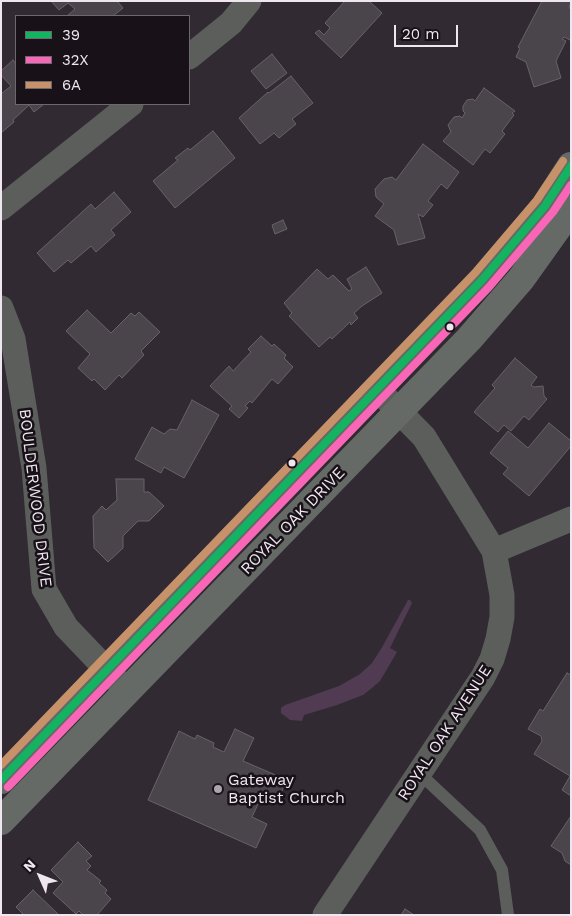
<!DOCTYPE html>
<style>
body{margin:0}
#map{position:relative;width:572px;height:916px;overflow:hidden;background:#312a32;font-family:"Work Sans",sans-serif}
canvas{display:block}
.frame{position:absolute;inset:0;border:2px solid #efe6f0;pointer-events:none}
.legend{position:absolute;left:15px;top:15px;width:175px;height:90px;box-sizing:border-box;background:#181218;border:1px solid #6e676e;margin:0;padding:6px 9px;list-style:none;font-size:15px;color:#efe6f0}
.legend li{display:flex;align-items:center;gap:10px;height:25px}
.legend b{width:25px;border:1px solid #6e676e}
.north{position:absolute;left:15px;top:851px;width:50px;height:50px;-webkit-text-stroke:4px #181218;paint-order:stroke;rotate:314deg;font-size:14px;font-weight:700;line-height:20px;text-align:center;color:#efe6f0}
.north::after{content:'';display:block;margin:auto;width:18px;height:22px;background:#efe6f0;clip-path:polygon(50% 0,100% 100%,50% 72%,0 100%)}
.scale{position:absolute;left:394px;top:25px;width:64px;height:22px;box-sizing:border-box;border:2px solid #efe6f0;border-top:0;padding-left:6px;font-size:15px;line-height:18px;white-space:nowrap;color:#efe6f0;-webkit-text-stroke:4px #181218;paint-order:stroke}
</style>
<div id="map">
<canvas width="572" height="916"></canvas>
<div class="frame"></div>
<ul class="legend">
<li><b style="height:6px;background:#13b361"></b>39</li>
<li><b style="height:6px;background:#fa66b7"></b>32X</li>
<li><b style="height:6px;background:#c7916a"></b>6A</li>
</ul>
<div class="north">N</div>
<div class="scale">20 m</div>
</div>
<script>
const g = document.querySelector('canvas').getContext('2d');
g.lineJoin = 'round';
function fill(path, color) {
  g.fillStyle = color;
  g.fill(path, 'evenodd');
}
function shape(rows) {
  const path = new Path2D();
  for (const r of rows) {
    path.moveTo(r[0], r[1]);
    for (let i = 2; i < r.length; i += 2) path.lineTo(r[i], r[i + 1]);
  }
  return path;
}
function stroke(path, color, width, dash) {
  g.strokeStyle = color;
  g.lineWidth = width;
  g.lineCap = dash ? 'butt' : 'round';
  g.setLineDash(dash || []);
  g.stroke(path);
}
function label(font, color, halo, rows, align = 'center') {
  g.font = font + ' "Work Sans",sans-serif';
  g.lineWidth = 5;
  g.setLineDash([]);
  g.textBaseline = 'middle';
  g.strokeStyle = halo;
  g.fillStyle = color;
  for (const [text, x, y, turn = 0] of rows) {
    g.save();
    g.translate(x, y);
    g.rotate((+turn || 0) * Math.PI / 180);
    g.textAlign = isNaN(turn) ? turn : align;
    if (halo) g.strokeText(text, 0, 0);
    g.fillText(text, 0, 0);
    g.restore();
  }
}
const green = shape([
 [408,600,410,600,412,603,390,648,397,652,380,681,372,688,363,695,337,705,304,715,302,721,290,720,281,713,281,708,285,705,339,686,360,674,372,663,381,649]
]);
const building = shape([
 [51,1,117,1,123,8,113,16,67,16,75,9,68,3,59,10,51,1],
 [345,1,369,1,382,13,341,58,315,33,319,30,324,35,330,28,325,23,345,1],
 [542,1,571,1,569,8,571,9,571,38,570,40,564,37,562,39,566,41,556,61,561,78,534,87,526,62,516,57,520,48,518,47,542,1],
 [272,54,287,73,266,89,251,71,272,54],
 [13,60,16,64,16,104,44,104,34,112,29,105,13,120,14,122,1,133,1,94,11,86,1,75,1,71,13,60],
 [291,76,313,103,292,119,296,124,279,138,274,133,260,144,239,118,268,92,269,93,291,76],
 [484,88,515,111,512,113,514,115,502,131,505,134,490,153,485,149,473,165,443,141,451,132,448,125,454,117,460,116,462,118,465,113,463,111,463,106,467,100,473,99,475,101,484,88],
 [213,131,235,158,175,208,153,181,178,160,175,158,188,148,190,150,213,131],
 [423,144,459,172,447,189,441,184,428,201,433,205,423,217,418,214,425,238,398,245,394,230,375,216,384,204,376,197,375,189,384,179,392,177,396,180,423,144],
 [114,192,131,212,111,230,115,235,96,252,91,246,71,263,68,260,54,272,37,253,91,204,95,209,114,192],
 [283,220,287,229,275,234,272,225,283,220],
 [366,267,382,293,362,306,354,313,358,318,351,325,350,322,332,339,330,337,319,347,289,316,292,313,284,303,317,269,328,279,333,275,349,291,352,289,347,279,366,267],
 [87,310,111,333,131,313,135,316,139,312,160,332,141,351,144,355,122,378,119,375,105,390,94,379,92,381,78,368,90,354,66,331,87,310],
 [261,336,272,346,274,344,286,355,284,358,293,367,278,384,272,379,252,403,250,401,245,406,248,408,239,418,229,409,232,406,210,386,229,366,233,371,251,352,248,349,261,336],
 [515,358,537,377,531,385,534,387,543,386,544,396,547,399,529,420,524,416,511,431,504,425,498,432,474,412,495,388,492,385,515,358],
 [192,400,219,415,184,478,164,467,161,473,135,459,152,427,164,434,170,429,177,430,192,400],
 [549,423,571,441,571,446,529,496,503,474,508,468,490,453,508,431,528,448,549,423],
 [116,479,144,479,144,492,149,492,164,506,149,521,138,521,123,536,123,548,108,562,94,548,93,516,102,506,106,510,117,500,116,479],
 [567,673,571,675,571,796,562,790,570,776,534,754,542,741,541,736,528,729,540,709,543,711,567,673],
 [235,729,254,738,243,761,287,780,276,804,261,798,252,817,267,824,256,848,148,800,179,731,195,739,197,735,214,743,213,747,224,752,235,729],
 [571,816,571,865,565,861,562,853,551,846,571,816],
 [78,842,92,856,86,861,91,866,87,870,101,881,99,883,107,890,105,893,111,899,97,915,83,915,79,911,76,914,53,893,63,882,51,870,78,842],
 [33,890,59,915,24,915,16,907,33,890],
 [405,909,414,915,401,915,405,909]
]);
const service = shape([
 [419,773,480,830,502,870,508,915]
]);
const minor = shape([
 [189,57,231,23,249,1],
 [1,208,131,104],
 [1,308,13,339,34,468,44,589,66,627,127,691],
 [494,551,571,519],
 [325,915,483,677,492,659,498,639,502,617,502,595,494,551,424,437,378,390]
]);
const secondary = shape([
 [1,780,482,280,545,206,571,166],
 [1,821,469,339,521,279,571,209]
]);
const bus1 = shape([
 [1,780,482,280,545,206,571,166]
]);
const bus2 = shape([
 [8,787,489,287,553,212,571,185]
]);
const bus3 = shape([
 [1,765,475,273,537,200,563,161]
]);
const markers = [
 [450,327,4.5,"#efe6f0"],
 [292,463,4.5,"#efe6f0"],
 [218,789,5,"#aca4ae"]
];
const streetNames = [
 ["BOULDERWOOD DRIVE",35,498,83],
 ["ROYAL OAK DRIVE",293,521,-46],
 ["ROYAL OAK AVENUE",445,733,-57]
];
const poiNames = [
 ["Gateway",228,780],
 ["Baptist Church",228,798]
];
fill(green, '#503b52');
fill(building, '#4a444b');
stroke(building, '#696269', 1);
stroke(service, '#5c5e5c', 12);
stroke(minor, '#5c5e5c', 25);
stroke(secondary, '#666a67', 28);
stroke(bus1, '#13b361', 8);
stroke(bus2, '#fa66b7', 8);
stroke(bus3, '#c7916a', 8);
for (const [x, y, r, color] of markers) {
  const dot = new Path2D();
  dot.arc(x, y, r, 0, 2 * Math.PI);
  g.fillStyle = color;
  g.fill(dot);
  stroke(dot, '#181218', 2);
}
label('16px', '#efe6f0', '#181218', streetNames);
label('16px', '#efe6f0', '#181218', poiNames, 'left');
</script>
